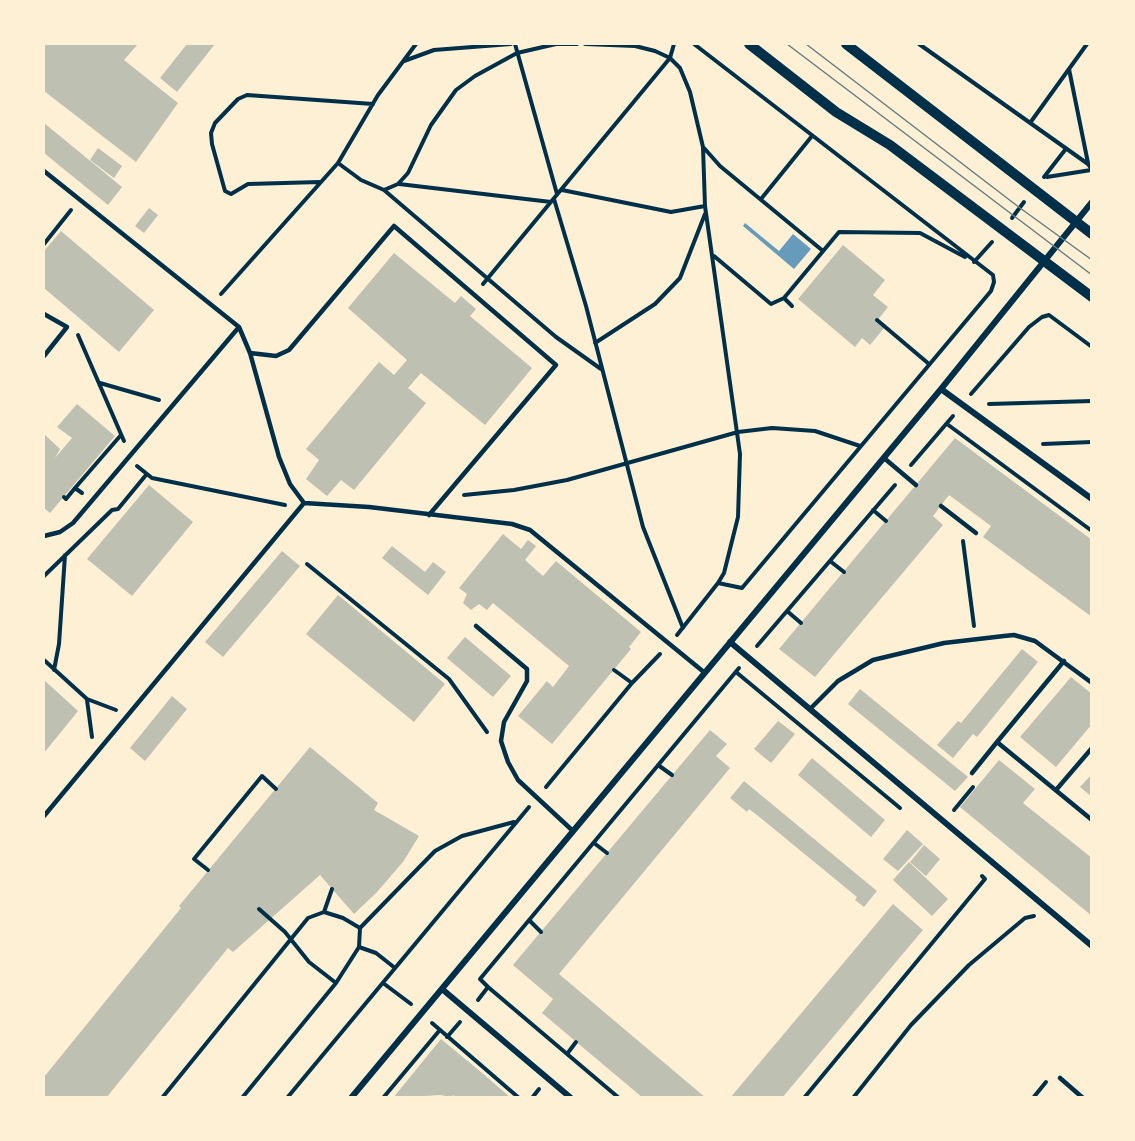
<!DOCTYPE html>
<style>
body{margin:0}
#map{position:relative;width:1135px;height:1141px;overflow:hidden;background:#fdf0d5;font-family:"Golos Text",sans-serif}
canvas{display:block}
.frame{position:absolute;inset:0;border:45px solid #fdf0d5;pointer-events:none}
</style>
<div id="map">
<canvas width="1135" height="1141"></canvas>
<div class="frame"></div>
</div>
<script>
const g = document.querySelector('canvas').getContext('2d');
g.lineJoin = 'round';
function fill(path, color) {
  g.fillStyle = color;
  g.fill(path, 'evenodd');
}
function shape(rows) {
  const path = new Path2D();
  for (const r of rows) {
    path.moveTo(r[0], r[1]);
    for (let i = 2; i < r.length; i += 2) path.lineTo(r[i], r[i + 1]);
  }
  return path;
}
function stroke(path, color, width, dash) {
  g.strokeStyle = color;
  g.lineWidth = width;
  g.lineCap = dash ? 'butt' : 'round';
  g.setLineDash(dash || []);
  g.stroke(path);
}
const water = shape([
 [745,223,779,251,793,234,811,249,794,269,743,226]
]);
const building = shape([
 [44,44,138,44,124,60,178,103,136,162,44,91],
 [187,44,215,44,177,92,160,78],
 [44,123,122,187,108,205,44,153],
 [98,148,122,166,114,178,90,160],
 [149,208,158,215,144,233,135,226],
 [61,231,154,310,119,352,44,288,44,251],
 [843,245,885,280,873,295,888,307,876,322,884,328,870,345,862,338,855,347,798,299],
 [394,253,455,303,461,296,476,309,470,316,532,368,485,425,421,373,408,388,426,403,354,490,341,480,327,496,306,479,319,460,306,449,379,362,394,375,407,360,348,308],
 [77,404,115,436,50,513,44,508,44,434,60,449,55,458,72,438,57,427],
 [955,438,1092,540,1092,617,983,537,991,526,949,495,933,516,943,525,815,677,779,649],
 [149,485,193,522,132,596,87,559],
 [503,534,521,549,528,540,536,546,525,560,543,576,556,561,641,632,629,647,631,649,552,744,518,716,547,681,553,687,569,666,493,603,487,610,479,604,471,610,463,603,467,594,459,588],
 [392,546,425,572,433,562,446,572,428,595,382,558],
 [282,551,300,566,223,657,205,642],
 [338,595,445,684,414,722,306,634],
 [465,637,511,676,493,697,447,658],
 [1022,649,1038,662,977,737,973,734,953,758,937,745,958,721,961,723],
 [1071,677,1092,694,1092,724,1056,767,1020,737],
 [44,680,78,711,44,753],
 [860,689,968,777,955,791,848,704],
 [172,696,187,709,145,761,130,748],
 [778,721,795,734,771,763,754,749],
 [710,730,727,744,716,756,730,768,559,974,706,1098,643,1098,542,1013,553,999,513,965],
 [310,747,378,803,374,810,419,836,403,862,377,892,354,914,320,875,233,952,228,948,106,1098,44,1098,44,1077,181,908,179,906],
 [812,758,885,820,871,837,798,775],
 [999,760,1035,789,1023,803,1092,858,1092,916,960,807],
 [1092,774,1092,797,1080,787],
 [744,781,877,891,864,907,855,900,857,897,757,815,749,809,747,812,730,798],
 [907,830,923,844,898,871,883,859],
 [924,845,940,859,926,876,910,862],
 [909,862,948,899,932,916,893,880],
 [893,904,923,930,901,956,782,1098,730,1098],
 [441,1039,481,1072,511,1098,456,1098,453,1095,452,1098,441,1095,393,1098]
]);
const path = shape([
 [515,44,557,194],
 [585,44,635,46,655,51,670,58,680,68,690,92,703,147,705,206,740,454,738,517,724,573,718,583],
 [919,44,1088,164,1092,170],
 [404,61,434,50,511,44],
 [1069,69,1088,163],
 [1030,123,1087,44],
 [704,148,720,166,823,251],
 [338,163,378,95,416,44],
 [1044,177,1065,150],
 [1047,177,1091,170],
 [320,182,248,184,231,194,225,191,212,144,211,133,215,123,238,99,247,95,373,104],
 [399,184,551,202],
 [384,190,556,337,601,369],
 [562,190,671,212,705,206],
 [554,199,586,306,643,527,683,628],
 [761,199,812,136],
 [1012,218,1024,202],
 [44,244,71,210],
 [714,256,771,304,784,298,839,232,920,233,965,257],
 [974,262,992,242],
 [483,284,670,58,674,44],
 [221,294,338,163,361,180,384,190,398,184,408,173,431,125,456,90,475,76,517,53,556,44,577,44],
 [784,298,792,306],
 [877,320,929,364],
 [78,335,124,441],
 [595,343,655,304,680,278,705,214],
 [100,383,159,400],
 [971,394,1029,327,1042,317,1049,315,1092,347],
 [989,404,1092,401],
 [947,424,1092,531],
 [1043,444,1092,442],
 [911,465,953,416],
 [137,466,152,478,285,505],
 [75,488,121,435],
 [464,495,514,490,567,480,738,432,772,428,815,431,860,446],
 [64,497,66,499,75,488,82,493],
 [873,510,886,521],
 [963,541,974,626],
 [830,561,844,572],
 [307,564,449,679,487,732],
 [44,576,112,510,118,509,146,475],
 [787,611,801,623],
 [677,635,718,583,742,588,991,291,994,282,993,275,694,44],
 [757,646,895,485],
 [44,660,87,699,116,710],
 [54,670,59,644,65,555],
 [614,670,632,683],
 [736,672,900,808],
 [87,700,92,737],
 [658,765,672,775],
 [546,787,632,683,660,654],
 [954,810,973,787],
 [594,843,607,853],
 [208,870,194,859,262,776,276,789],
 [259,909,285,932,309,962,336,983],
 [324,912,332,889],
 [529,920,541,932],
 [360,928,359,947,376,953,395,968],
 [383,983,411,1004],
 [488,987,619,1098],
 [478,1000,488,987,480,979,739,668],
 [432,1023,519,1098],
 [447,1037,460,1022],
 [567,1054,576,1042],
 [162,1098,308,918,324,912,343,918,360,928,435,851,462,836,514,822],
 [242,1098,336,983,359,947],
 [287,1098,529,807],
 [383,1098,439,1031],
 [532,1098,539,1089],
 [804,1098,985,879,982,876],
 [853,1098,911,1025,969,965,1025,918,1034,916],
 [1033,1098,1046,1082]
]);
const service = shape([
 [44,171,239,327,250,353,279,457,290,484,304,503,369,507,512,524,530,530,705,673],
 [44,314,67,327,44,356],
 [250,353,276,356,289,350,394,226,556,365,429,515],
 [884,458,916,485],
 [941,506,976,533],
 [44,536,60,532,73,523,239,327],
 [476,626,527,669,527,681,504,722,501,741,508,762,518,780,573,831],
 [1064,661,997,742,1092,820],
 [810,709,838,681,873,660,944,643,1004,636,1014,635,1035,641,1092,683],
 [972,773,997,742],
 [1056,790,1092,748],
 [44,816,304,503],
 [1060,1078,1083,1098]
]);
const minor = shape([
 [941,389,1092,499],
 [730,642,1092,946],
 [442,989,571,1098],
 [351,1098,941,389,1092,202]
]);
const tertiary = shape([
 [749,44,836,112,890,145,1092,297],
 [846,44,1092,234]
]);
const tram = shape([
 [787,44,1092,275],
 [806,44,1020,208,1092,260]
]);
fill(water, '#669bbc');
fill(building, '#bec0b2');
stroke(path, '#003049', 4);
stroke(service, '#003049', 4.5);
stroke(minor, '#003049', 6);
stroke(tertiary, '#003049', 10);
stroke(tram, '#657d81', 1.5);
</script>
